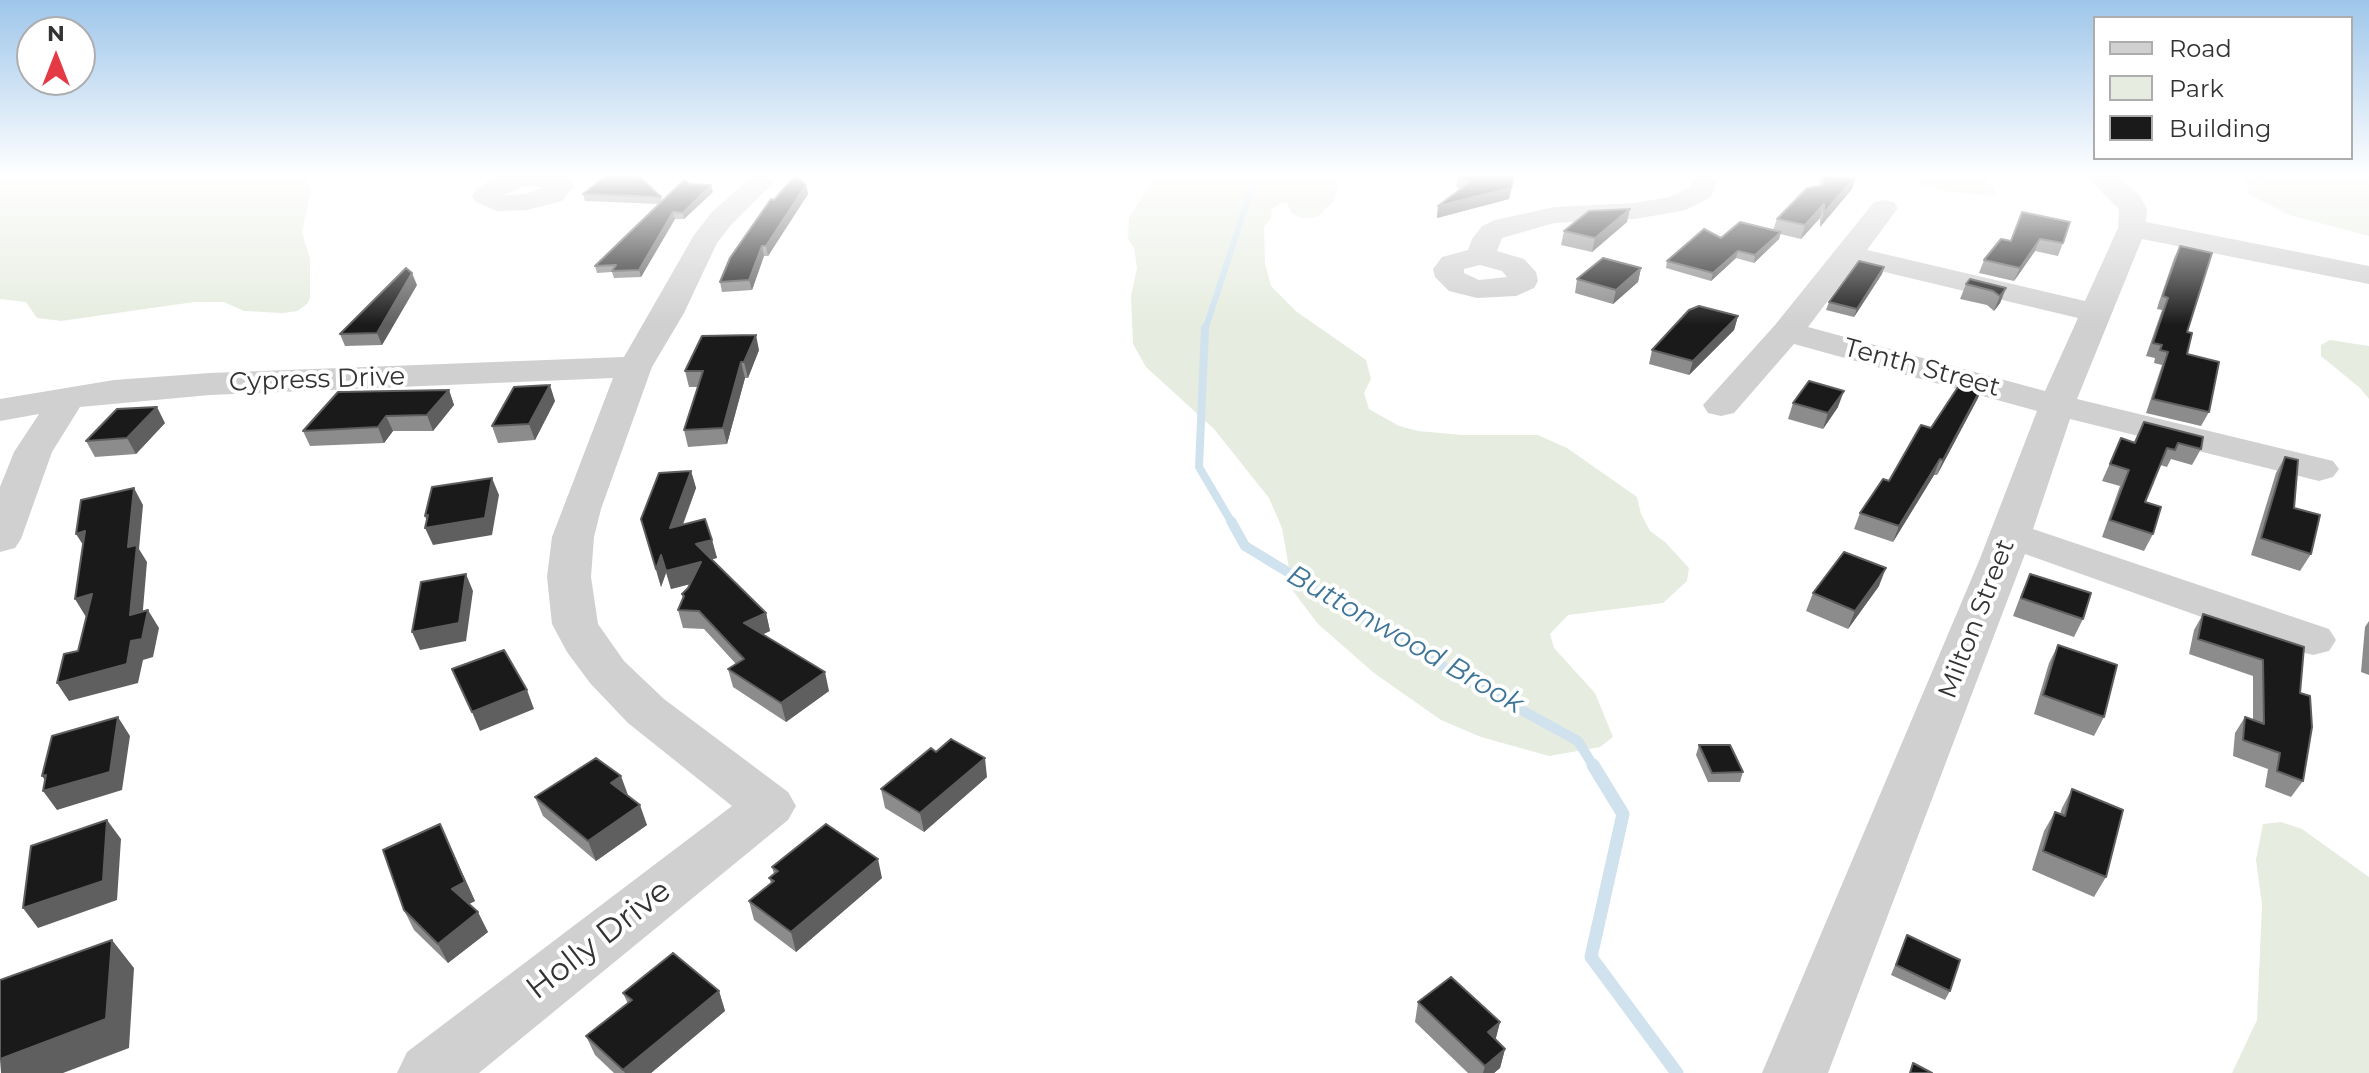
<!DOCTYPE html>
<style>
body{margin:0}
#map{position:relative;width:2369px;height:1073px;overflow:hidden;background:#fff;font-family:Montserrat,sans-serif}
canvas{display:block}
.legend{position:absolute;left:2093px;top:16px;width:260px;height:144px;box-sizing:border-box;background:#fff;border:2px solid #adadad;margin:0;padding:10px 14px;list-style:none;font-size:24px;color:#333}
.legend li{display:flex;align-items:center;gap:16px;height:40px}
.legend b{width:40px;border:2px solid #adadad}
.north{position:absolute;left:16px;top:16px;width:80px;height:80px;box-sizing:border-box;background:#fff;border:2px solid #adadad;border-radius:50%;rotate:0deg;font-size:22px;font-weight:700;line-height:32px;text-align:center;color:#333}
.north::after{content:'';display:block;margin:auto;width:28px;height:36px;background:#e63946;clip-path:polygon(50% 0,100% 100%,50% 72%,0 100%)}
</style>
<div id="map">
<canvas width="2369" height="1073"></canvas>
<ul class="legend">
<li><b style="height:10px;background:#d0d0d0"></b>Road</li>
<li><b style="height:22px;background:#e6ecdf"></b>Park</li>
<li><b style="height:22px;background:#1a1a1a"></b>Building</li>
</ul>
<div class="north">N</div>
</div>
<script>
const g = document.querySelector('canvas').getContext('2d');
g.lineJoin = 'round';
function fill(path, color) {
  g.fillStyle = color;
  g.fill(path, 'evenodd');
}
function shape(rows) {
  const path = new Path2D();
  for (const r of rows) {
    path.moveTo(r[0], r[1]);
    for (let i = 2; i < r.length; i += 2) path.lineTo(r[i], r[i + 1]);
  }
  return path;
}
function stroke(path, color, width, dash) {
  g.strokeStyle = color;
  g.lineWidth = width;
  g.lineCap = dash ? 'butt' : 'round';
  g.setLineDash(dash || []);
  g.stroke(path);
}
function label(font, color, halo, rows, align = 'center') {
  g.font = font + ' Montserrat,sans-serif';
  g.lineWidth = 8;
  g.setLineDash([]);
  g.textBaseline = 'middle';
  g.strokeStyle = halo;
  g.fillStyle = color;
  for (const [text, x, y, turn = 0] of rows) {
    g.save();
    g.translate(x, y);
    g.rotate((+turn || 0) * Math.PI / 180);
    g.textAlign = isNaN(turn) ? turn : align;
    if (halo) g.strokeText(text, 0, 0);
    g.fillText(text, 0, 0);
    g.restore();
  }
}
const green = shape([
 [0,175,306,175,311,190,302,232,310,259,310,298,307,304,297,311,283,313,244,311,224,302,194,302,61,321,37,318,26,302,0,299],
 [1150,175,1338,175,1337,192,1333,202,1317,217,1301,218,1292,214,1287,203,1281,203,1271,210,1271,218,1264,227,1265,263,1271,286,1297,312,1366,360,1371,379,1364,393,1369,409,1399,426,1418,431,1462,435,1538,435,1567,448,1637,497,1641,514,1650,531,1665,542,1689,568,1687,581,1663,603,1568,615,1550,634,1554,648,1595,693,1613,737,1600,747,1549,756,1481,737,1441,720,1374,673,1318,624,1293,591,1282,528,1269,498,1214,429,1146,367,1133,344,1131,296,1137,268,1134,248,1128,239,1129,217,1147,190],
 [1883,175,1984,175,1995,189,1995,196,1949,192],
 [2271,175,2369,175,2369,236,2289,215,2250,195,2244,179],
 [2330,340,2369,346,2369,399,2360,388,2321,356,2321,345],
 [2281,822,2302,829,2369,877,2369,1073,2232,1073,2257,1020,2262,905,2256,860,2263,824]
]);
const streamFar3 = shape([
 [1205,330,1256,175]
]);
const streamFar2 = shape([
 [1205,328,1199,467,1232,523]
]);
const streamFar1 = shape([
 [1231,521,1245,546,1452,672,1578,741,1594,767]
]);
const stream = shape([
 [1593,765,1623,814,1591,957,1677,1073]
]);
const minor = shape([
 [506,175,562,175,574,186,562,201,527,210,497,211,476,202,472,196,476,190,491,179,506,175],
 [525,186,544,187,526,194,504,195,525,186],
 [753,175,781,175,731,225,717,243,684,313,652,367,601,509,594,537,591,577,598,624,624,661,664,699,788,792,796,806,788,820,479,1073,397,1073,407,1052,732,806,628,723,590,683,567,652,552,624,547,577,552,537,613,378,210,395,80,407,52,452,21,539,15,548,0,552,0,487,14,452,39,414,0,421,0,399,114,380,210,373,624,357,694,235,711,213,753,175],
 [1693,175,1719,175,1711,197,1686,210,1635,219,1554,223,1502,238,1497,251,1524,259,1536,272,1538,281,1534,288,1516,296,1477,298,1449,291,1435,277,1433,269,1442,257,1468,250,1472,239,1482,226,1495,220,1554,207,1635,203,1669,197,1690,187,1693,175],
 [1480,265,1502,271,1507,277,1479,280,1464,273,1464,269,1480,265],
 [2084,175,2113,175,2139,194,2147,209,2146,222,2369,266,2369,284,2142,239,2077,399,2333,461,2339,469,2333,477,2319,481,2070,419,2033,529,2329,629,2336,640,2329,651,2313,655,2297,651,2025,554,1828,1073,1762,1073,1979,561,2037,411,1794,344,1734,413,1721,416,1708,413,1703,405,1775,325,1874,202,1884,200,1894,202,1898,208,1867,250,2085,301,2118,228,2119,209,2084,175],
 [1855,265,2078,318,2045,391,1808,327,1855,265]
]);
const wall = shape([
 [1821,175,1856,176,1852,189,1820,227,1820,218,1801,239,1780,234,1779,239,1754,263,1736,258,1711,281,1666,268,1667,261,1721,238,1773,230,1777,219,1819,185],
 [1458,176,1509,199,1437,218,1438,206,1461,189,1456,187],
 [690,184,713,192,684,219,675,219,641,277,614,278,612,272,597,273,595,266,660,204,585,201,583,194,661,197,662,201],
 [806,185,808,194,768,256,764,256,752,290,722,292,720,282,774,200],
 [2022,212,2063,243,2058,256,2035,251,2014,281,1979,273,1984,260,2011,241],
 [1627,222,1592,252,1561,245,1564,231],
 [2180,246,2187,332,2187,354,2209,412,2201,426,2146,413,2162,365,2154,363,2155,358,2146,356,2162,310,2157,309,2159,302,2174,258],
 [1884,267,1882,274,1854,317,1826,310,1829,302],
 [1641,268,1638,282,1613,304,1575,293,1577,279],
 [1966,284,2006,288,2000,303,1994,311,1987,305,1960,299],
 [417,285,382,345,345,346,340,334],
 [1738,316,1734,330,1689,375,1649,364,1652,350],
 [759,350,748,378,745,378,727,444,688,447,684,430,698,387,689,387,685,371],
 [1984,383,1978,398,1937,475,1934,475,1893,542,1854,529,1860,513,1889,481,1931,428],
 [449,390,454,405,433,431,393,431,384,443,310,446,303,431],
 [555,401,535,440,498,443,492,426],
 [1793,403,1838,407,1823,429,1788,419],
 [2144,422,2201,449,2192,465,2171,459,2167,467,2160,465,2145,502,2153,534,2144,551,2102,537,2120,486,2102,481,2121,438,2134,442],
 [165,423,136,454,95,457,86,441],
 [2285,457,2294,508,2311,554,2300,571,2251,555,2276,473],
 [691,471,696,488,683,525,712,540,717,558,711,559,766,613,770,631,763,634,829,691,786,722,733,687,728,669,736,664,704,629,683,628,678,610,683,598,682,594,688,588,690,584,671,589,666,573,661,587,641,519],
 [2030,574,2083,619,2074,637,2013,616,2022,592],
 [1879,586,1848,629,1806,611,1813,593],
 [2203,614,2304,647,2300,693,2303,781,2291,797,2265,787,2268,769,2233,756,2235,733,2245,717,2253,720,2253,676,2189,654,2194,630],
 [2369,621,2369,675,2361,672,2365,627],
 [2058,645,2104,717,2094,736,2034,714,2049,663],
 [1699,745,1743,772,1740,782,1708,782,1696,755],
 [987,777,924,832,885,808,881,789],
 [2072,789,2106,877,2094,897,2032,870,2044,831,2055,812,2060,814,2062,808],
 [628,795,647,825,596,861,543,816,535,797],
 [440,824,475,901,469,904,488,932,448,963,414,930,404,910],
 [772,867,882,878,796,952,754,920,749,901,771,883,769,878,774,874],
 [1907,935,1950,991,1945,1000,1891,975],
 [719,991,725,1011,651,1073,614,1073,595,1055,586,1036,628,1004,623,993],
 [1418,1002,1500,1022,1495,1040,1505,1049,1500,1068,1494,1073,1468,1073,1415,1022]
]);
const shadedWall = shape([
 [1515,175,1509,199,1437,218,1438,206],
 [1856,176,1852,189,1820,227,1824,213],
 [711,185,713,192,684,219,683,213],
 [806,185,808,194,768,256,766,246],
 [1824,204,1820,218,1801,239,1805,225],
 [1630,209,1627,222,1592,252,1595,238],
 [673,212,675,219,641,277,639,270],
 [1781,232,1779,239,1754,263,1755,255],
 [2040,239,2035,251,2014,281,2020,268],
 [762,246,764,256,752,290,749,280],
 [1738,251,1736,258,1711,281,1713,273],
 [1884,267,1882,274,1854,317,1857,309],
 [1641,268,1638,282,1613,304,1616,290],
 [412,273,417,285,382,345,377,333],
 [2006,288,2000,303,1994,311,2000,296],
 [1738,316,1734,330,1689,375,1693,361],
 [756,335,759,350,748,378,744,362],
 [741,362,745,378,727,444,723,428],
 [1984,383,1978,398,1937,475,1943,460],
 [550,385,555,401,535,440,529,424],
 [449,390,454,405,433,431,427,415],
 [1844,391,1838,407,1823,429,1828,413],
 [157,407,165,423,136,454,127,438],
 [386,416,393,431,384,443,378,427],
 [1940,459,1934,475,1893,542,1899,526],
 [691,471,696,488,675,545,670,528],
 [492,478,499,495,492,535,433,545,425,528,429,527,425,516],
 [134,488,143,505,139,549,147,562,141,633,130,615,128,547],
 [85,531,87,551,76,534],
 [712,540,717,558,701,562,696,544],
 [661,555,666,573,661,587,656,569],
 [701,562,706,580,671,589,666,571],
 [1886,568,1879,586,1848,629,1855,611],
 [466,574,473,591,466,641,420,650,412,632],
 [92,594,86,617,75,599],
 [148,610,159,628,153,657,143,660,138,683,69,701,57,683,131,641],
 [766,613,770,631,749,641,744,623],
 [825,672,829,691,786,722,781,703],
 [527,690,534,709,480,731,472,712],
 [118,717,130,736,122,790,57,810,43,791,51,789,42,776],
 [985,758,987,777,924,832,920,813],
 [621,776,628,795,611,783],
 [640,805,647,825,596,861,588,841],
 [107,820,121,839,117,900,38,928,23,908],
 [440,824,475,901,461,908,452,889],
 [878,859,882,878,796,952,791,932],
 [478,912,488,932,448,963,438,944],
 [112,940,134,968,129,1048,63,1073,1,1073,0,1059],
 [719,991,725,1011,651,1073,625,1073,623,1070],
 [1500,1022,1495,1042,1488,1032],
 [1505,1049,1500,1068,1494,1073,1483,1073,1485,1066]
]);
const building = shape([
 [607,175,638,175,661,197,583,194,607,175],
 [1464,175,1514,175,1511,188,1438,206,1470,182,1458,176,1464,175],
 [1823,175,1856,176,1824,213,1824,204,1805,225,1777,219,1807,188,1824,185,1823,175],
 [795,176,806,185,766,246,762,246,749,280,720,282,730,258,771,199,774,200,795,176],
 [684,180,690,184,711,185,683,213,673,212,639,270,612,271,616,265,595,266,684,180],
 [1630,209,1595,238,1564,231,1589,211,1630,209],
 [2022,212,2070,222,2063,243,2040,239,2020,268,1984,260,2001,239,2011,241,2022,212],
 [1740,222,1781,232,1755,255,1738,251,1713,273,1667,261,1704,229,1721,238,1740,222],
 [2180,246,2212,253,2187,332,2192,333,2187,354,2219,362,2209,412,2153,399,2168,352,2160,350,2162,345,2153,343,2168,298,2163,296,2165,289,2180,246],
 [1603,258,1641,268,1616,290,1577,279,1603,258],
 [1859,261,1884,267,1857,309,1829,302,1859,261],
 [406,268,412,273,377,333,340,334,406,268],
 [1970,279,2006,288,2000,296,1993,291,1966,284,1970,279],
 [1699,306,1738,316,1693,361,1652,350,1689,310,1699,306],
 [756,335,744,362,741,362,723,428,684,430,703,371,685,371,702,336,756,335],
 [1964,378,1984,383,1943,460,1940,459,1899,526,1860,513,1883,479,1889,481,1921,425,1931,428,1964,378],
 [1809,381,1844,391,1828,413,1793,403,1809,381],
 [550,385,529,424,492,426,514,387,550,385],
 [449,390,427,415,386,416,378,427,303,431,338,392,449,390],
 [157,407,127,438,86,441,117,409,157,407],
 [2144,422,2203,437,2201,449,2178,443,2175,450,2167,448,2145,502,2161,507,2153,534,2110,520,2129,470,2110,464,2121,438,2135,443,2144,422],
 [2285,457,2298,460,2294,508,2320,515,2311,554,2261,538,2285,457],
 [691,471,670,528,705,519,712,540,696,544,766,613,744,623,825,672,781,703,728,669,744,659,699,611,678,610,684,596,682,594,688,588,701,562,666,571,661,555,656,569,641,519,659,473,691,471],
 [492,478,485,518,425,528,428,515,425,516,432,487,492,478],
 [134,488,128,547,137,545,130,615,148,610,142,639,131,641,127,664,57,683,64,654,78,651,92,594,75,599,85,531,76,534,81,500,134,488],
 [1844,552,1886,568,1855,611,1813,593,1844,552],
 [466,574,459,623,412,632,421,582,466,574],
 [2030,574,2091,593,2083,619,2021,598,2030,574],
 [2203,614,2304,647,2300,693,2310,696,2312,727,2303,781,2277,771,2280,753,2243,740,2245,717,2264,724,2263,660,2198,639,2203,614],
 [2058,645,2117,665,2104,717,2043,695,2058,645],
 [504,650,527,690,472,712,452,669,504,650],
 [118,717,110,772,43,791,46,775,42,776,52,736,118,717],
 [951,739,985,758,920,813,881,789,931,748,936,752,951,739],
 [1699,745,1730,745,1743,772,1712,773,1699,745],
 [596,758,621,776,611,783,640,805,588,841,535,797,596,758],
 [2072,789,2123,810,2106,877,2043,851,2055,812,2065,816,2072,789],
 [107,820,103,881,23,908,31,846,107,820],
 [440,824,465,882,452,889,478,912,438,944,404,910,383,850,440,824],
 [826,824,878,859,791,932,749,901,774,881,769,878,778,871,772,867,826,824],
 [1907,935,1960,960,1950,991,1896,965,1907,935],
 [112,940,106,1019,0,1059,0,980,112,940],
 [673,953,719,991,623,1070,586,1036,632,1000,623,993,673,953],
 [1451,977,1500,1022,1488,1032,1505,1049,1485,1066,1418,1002,1451,977],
 [1913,1063,1932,1073,1910,1073,1913,1063]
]);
const streetNames = [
 ["Tenth Street",1922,368,15],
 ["Cypress Drive",317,380,-2],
 ["Milton Street",1977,619,-69]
];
const waterNames = [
 ["Buttonwood Brook",1405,640,30]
];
const nearStreetnames = [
 ["Holly Drive",599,940,-38]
];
fill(green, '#e6ecdf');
stroke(streamFar3, '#cfe2ee', 6);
stroke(streamFar2, '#cfe2ee', 8);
stroke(streamFar1, '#cfe2ee', 10);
stroke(stream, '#cfe2ee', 13);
fill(minor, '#d0d0d0');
fill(wall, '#8c8c8c');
fill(shadedWall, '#5f5f5f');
fill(building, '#1a1a1a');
stroke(building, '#5f5f5f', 2);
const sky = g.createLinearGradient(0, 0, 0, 325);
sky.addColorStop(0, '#9ec6ea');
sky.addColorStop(0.54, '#fff');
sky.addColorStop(1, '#ffffff00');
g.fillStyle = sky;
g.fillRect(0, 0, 2369, 325);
label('26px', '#333', '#fff', streetNames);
label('italic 28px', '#3f7597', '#fff', waterNames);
label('32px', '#333', '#fff', nearStreetnames);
</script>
